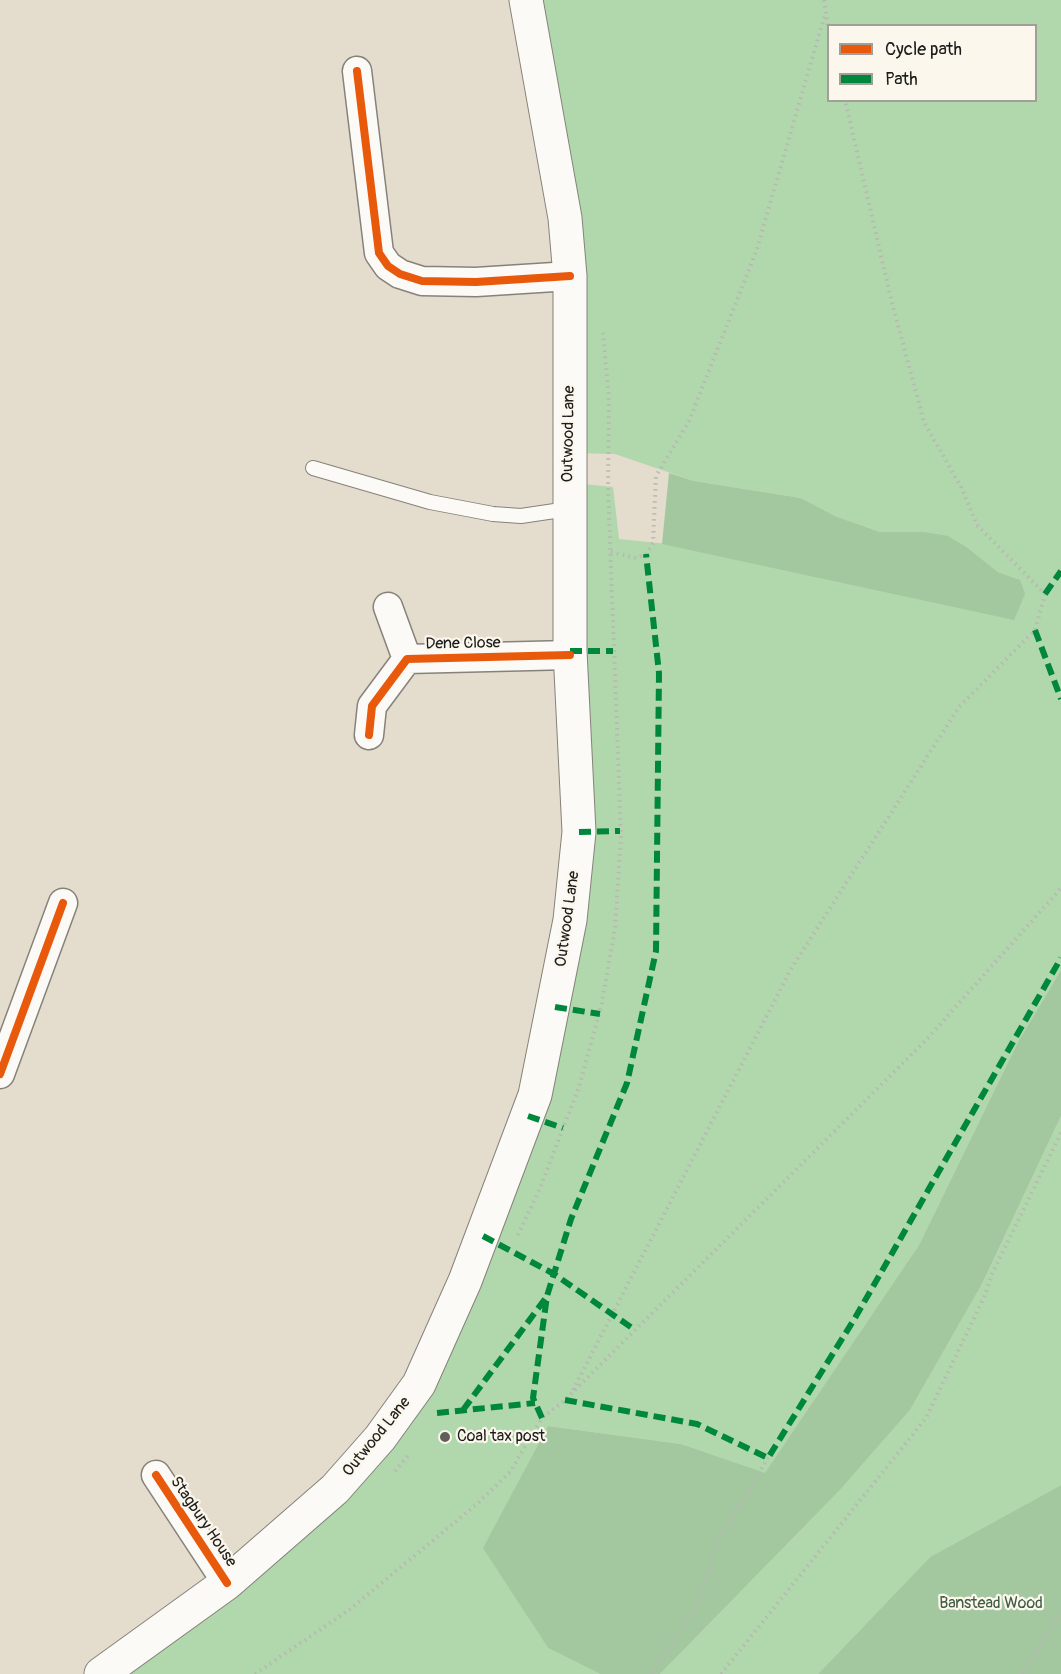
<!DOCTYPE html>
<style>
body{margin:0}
#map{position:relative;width:1061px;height:1674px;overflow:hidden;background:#e4dccc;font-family:Pangolin,sans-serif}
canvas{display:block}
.legend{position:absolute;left:827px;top:24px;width:210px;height:78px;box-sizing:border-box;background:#fbf7ec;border:2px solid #a29f99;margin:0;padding:8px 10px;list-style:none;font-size:18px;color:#1c1c1c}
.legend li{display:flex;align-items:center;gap:12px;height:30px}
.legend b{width:30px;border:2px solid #a29f99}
</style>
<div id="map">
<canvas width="1061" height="1674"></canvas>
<ul class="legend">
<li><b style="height:8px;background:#e8590c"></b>Cycle path</li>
<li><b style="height:8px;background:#00873e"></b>Path</li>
</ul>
</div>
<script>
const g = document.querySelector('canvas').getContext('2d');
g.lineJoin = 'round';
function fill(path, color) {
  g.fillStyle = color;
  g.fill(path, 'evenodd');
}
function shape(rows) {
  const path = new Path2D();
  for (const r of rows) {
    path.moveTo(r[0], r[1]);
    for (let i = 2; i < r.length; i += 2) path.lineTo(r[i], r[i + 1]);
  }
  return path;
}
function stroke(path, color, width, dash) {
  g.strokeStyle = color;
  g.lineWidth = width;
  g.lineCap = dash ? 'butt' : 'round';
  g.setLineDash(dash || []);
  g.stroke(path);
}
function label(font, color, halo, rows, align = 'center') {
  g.font = font + ' Pangolin,sans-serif';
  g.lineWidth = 4.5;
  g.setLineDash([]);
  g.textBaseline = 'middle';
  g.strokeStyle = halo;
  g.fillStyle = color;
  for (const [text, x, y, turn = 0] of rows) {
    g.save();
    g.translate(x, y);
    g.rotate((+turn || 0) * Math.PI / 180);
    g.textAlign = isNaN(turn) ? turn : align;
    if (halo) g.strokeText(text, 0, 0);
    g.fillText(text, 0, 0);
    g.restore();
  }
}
const green = shape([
 [526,0,1061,0,1061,970,1018,1042,919,1245,765,1474,681,1444,548,1426,484,1548,548,1648,600,1674,101,1674,335,1489,465,1281,570,920,573,483,613,487,619,539,1020,580,998,572,968,548,924,532,880,532,835,516,801,498,694,481,615,454,570,453,570,276],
 [828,26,1036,26,1036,100,828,100],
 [1061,1116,1061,1485,930,1557,818,1674,660,1674,840,1490,910,1410,982,1284]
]);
const forest = shape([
 [669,473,694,481,801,498,835,516,880,532,924,532,948,536,968,548,998,572,1020,580,1025,594,1014,620,662,544],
 [1061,970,1061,1116,982,1284,910,1410,840,1490,660,1674,600,1674,548,1648,483,1548,548,1426,681,1444,765,1473,919,1245,1018,1042],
 [1061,1485,1061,1674,818,1674,930,1557]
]);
const path = shape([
 [824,0,828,28],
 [611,552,636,558,646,554,653,543,656,476,689,421,756,252,825,14],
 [518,1235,540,1188,579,1087,601,1007,615,929,621,836,608,487,609,400,603,333],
 [573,1390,791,969,959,707,1035,630,1045,594,977,525,961,487,924,422,892,303,845,100],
 [395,1471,408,1456],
 [255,1674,349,1610,478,1503,510,1472,542,1418,565,1400,928,1038,1061,888],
 [652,1674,699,1602,717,1542,768,1458],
 [721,1674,926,1418,985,1295,992,1274,1061,1133],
 [1022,1674,1061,1613]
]);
const service = shape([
 [313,468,430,502,493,514,521,516,568,509]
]);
const minor = shape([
 [357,71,379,253,388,266,400,274,422,281,476,282,570,276],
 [388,607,407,659],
 [369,735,372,706,407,659,570,655],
 [0,1074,63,903],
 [156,1475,227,1583]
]);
const secondary = shape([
 [101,1674,227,1583,335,1489,380,1438,419,1384,465,1281,535,1095,570,920,579,832,570,651,570,276,565,218,526,0]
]);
const quiet = shape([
 [1045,594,1061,571],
 [1035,630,1061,699],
 [570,651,613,651],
 [579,832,620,831],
 [555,1007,600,1014],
 [528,1116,563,1128],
 [483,1236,554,1274,635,1330],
 [565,1400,697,1424,768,1458,855,1318,1061,958],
 [463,1410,545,1299],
 [437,1413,535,1403],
 [542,1418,533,1398,547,1296,571,1219,627,1083,656,951,659,673,646,554]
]);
const cycleway = shape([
 [357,71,379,253,388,266,400,274,422,281,476,282,570,276],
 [369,735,372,706,407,659,570,655],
 [0,1074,63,903],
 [156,1475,227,1583]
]);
const markers = [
 [445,1437,6,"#625f5a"]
];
const streetNames = [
 ["Outwood Lane",569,434,-89],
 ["Dene Close",463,644,-1],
 ["Outwood Lane",568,919,-82],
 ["Outwood Lane",377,1437,-51],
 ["Stagbury House",203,1522,56]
];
const poiNames = [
 ["Coal tax post",457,1437]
];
const parkNames = [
 ["Banstead Wood",991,1604]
];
fill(green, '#b1d7ac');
fill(forest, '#a3c79f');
stroke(service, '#86827a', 16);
stroke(minor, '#86827a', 31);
stroke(secondary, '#86827a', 35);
stroke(path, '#b8b7b3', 4, [1.5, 4.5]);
stroke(service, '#fbfaf7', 14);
stroke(minor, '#fbfaf7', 28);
stroke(secondary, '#fbfaf7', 33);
stroke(quiet, '#00873e', 6, [12, 6]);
stroke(cycleway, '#e8590c', 8);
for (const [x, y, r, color] of markers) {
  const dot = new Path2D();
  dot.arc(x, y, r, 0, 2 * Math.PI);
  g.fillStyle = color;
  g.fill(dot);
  stroke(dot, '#fbf7ec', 2);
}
label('16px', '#1c1c1c', '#fbf7ec', streetNames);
label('16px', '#1c1c1c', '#fbf7ec', poiNames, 'left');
label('16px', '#415c45', '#fbf7ec', parkNames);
</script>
